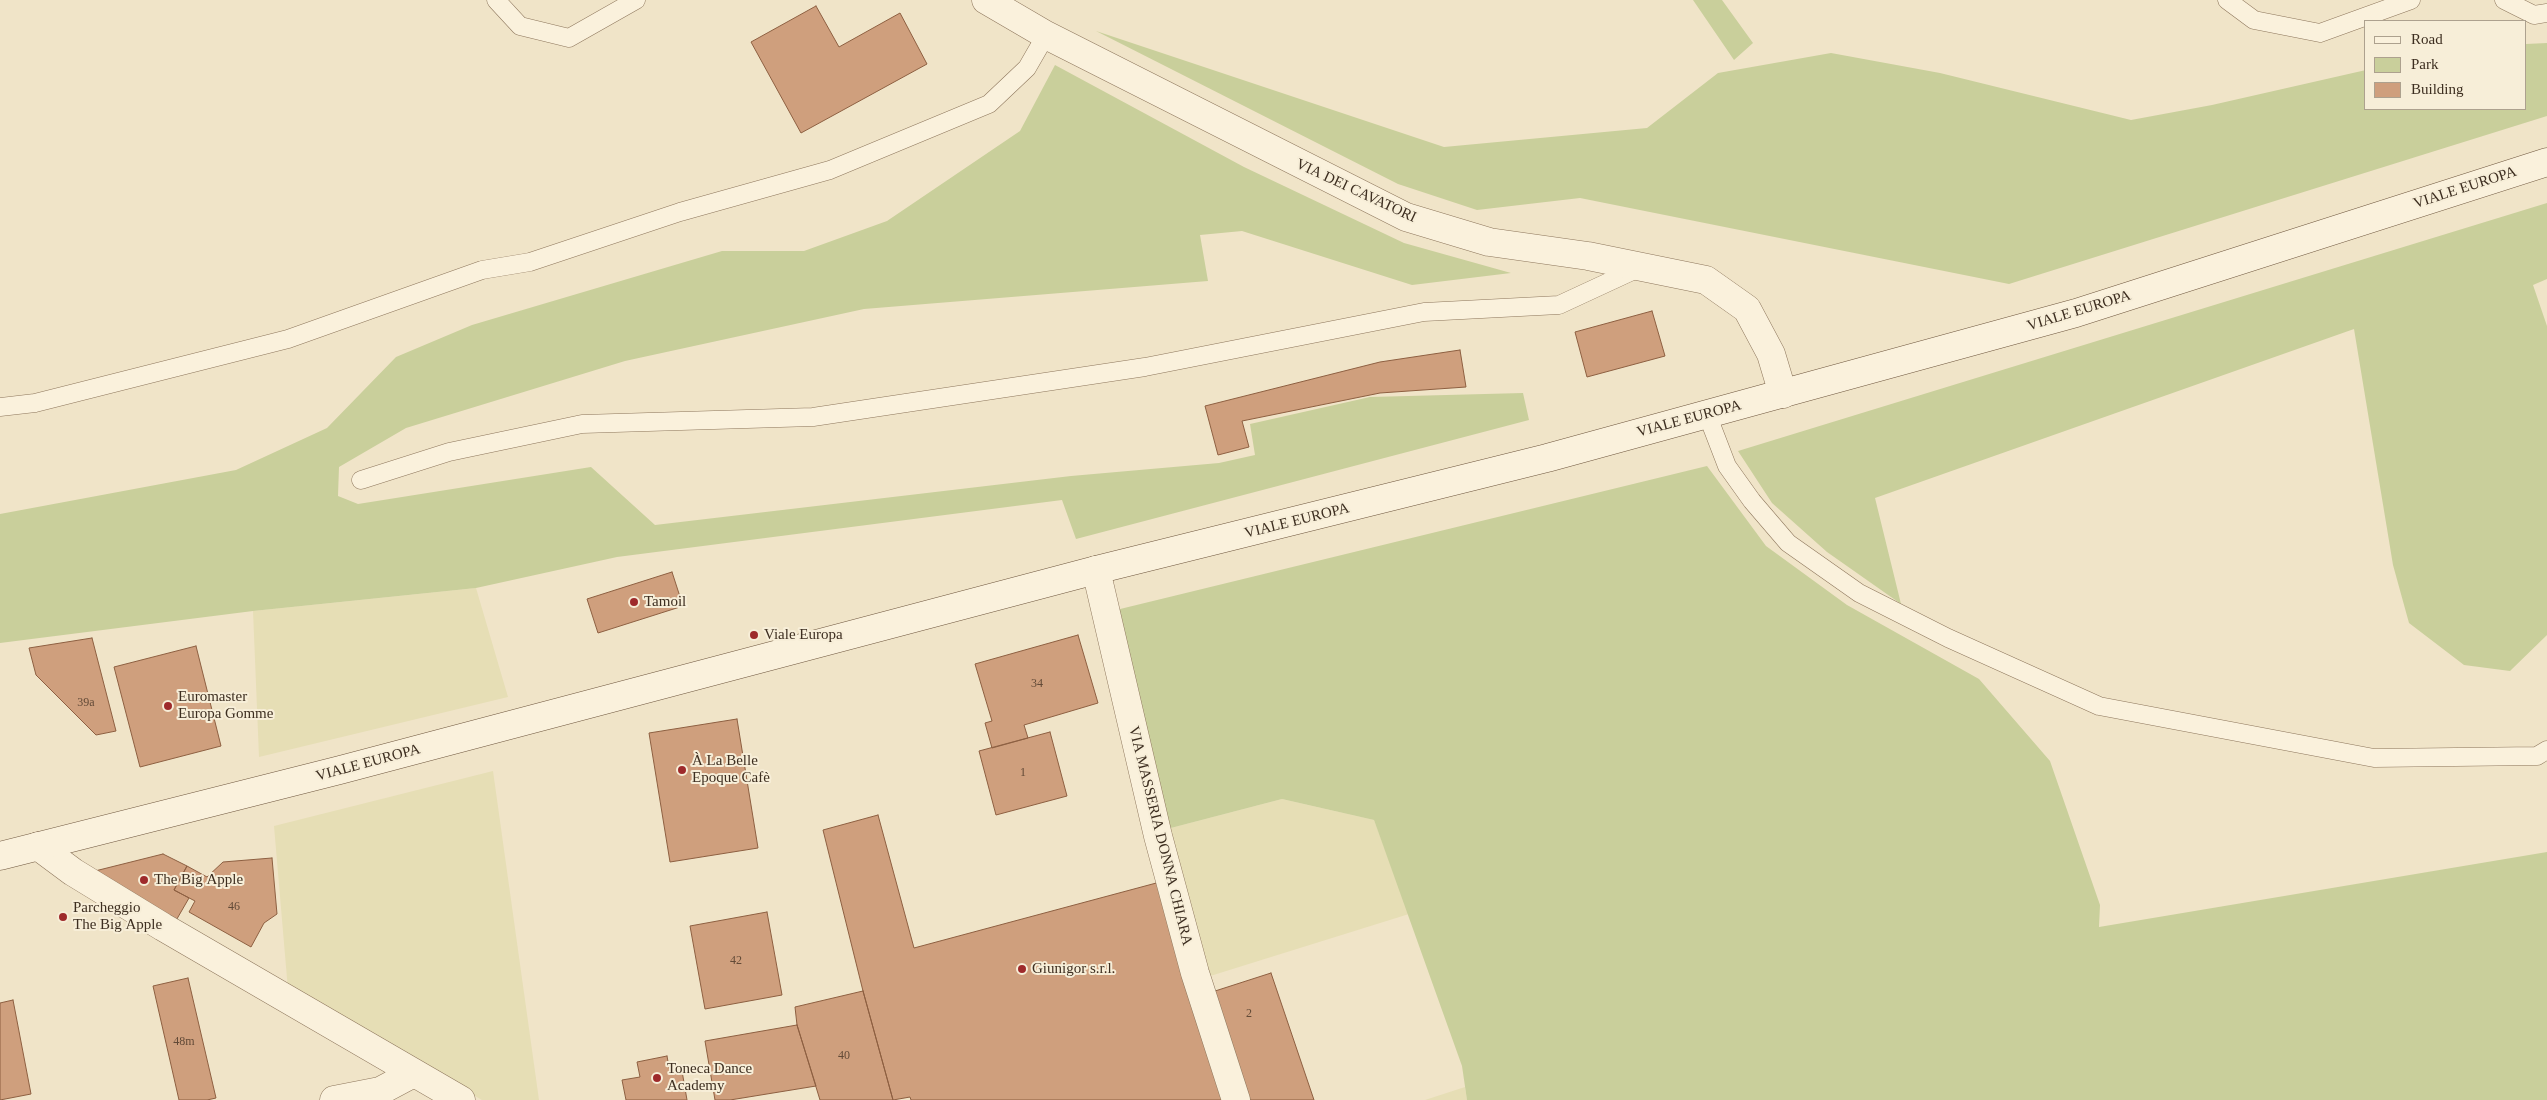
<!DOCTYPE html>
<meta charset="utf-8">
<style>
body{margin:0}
#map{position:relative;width:2547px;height:1100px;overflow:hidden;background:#f0e4c8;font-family:"Times New Roman",serif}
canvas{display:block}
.legend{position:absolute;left:2364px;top:20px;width:162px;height:90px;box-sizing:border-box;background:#f7eed8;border:1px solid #ada18e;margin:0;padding:6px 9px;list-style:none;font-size:15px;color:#3d2e20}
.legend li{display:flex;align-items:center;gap:10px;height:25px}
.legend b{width:25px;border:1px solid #ada18e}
</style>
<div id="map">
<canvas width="2547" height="1100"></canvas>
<ul class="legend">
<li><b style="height:6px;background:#faf1dc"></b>Road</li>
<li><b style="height:14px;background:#c9cf9b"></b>Park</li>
<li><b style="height:14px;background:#cf9f7d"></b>Building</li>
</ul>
</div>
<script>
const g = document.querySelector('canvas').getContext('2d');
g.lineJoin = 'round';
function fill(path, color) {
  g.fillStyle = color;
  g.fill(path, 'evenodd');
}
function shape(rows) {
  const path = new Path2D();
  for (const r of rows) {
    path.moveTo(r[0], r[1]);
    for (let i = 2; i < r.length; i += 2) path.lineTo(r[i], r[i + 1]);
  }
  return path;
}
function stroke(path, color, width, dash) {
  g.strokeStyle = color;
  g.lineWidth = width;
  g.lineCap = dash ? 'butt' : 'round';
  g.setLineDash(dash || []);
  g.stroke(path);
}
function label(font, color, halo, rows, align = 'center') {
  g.font = font + ' "Times New Roman",serif';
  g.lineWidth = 4;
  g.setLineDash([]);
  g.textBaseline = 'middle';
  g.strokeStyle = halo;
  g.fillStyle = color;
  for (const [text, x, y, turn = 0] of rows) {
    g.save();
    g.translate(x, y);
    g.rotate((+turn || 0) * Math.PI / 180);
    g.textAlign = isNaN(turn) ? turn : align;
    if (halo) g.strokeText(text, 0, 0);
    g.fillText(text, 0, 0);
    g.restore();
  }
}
const farmland = shape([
 [476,588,508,697,259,757,253,611],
 [493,771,539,1100,482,1100,288,990,274,826],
 [1282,799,1374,820,1409,914,1207,977,1167,829],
 [1465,1087,1467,1100,1425,1100]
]);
const green = shape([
 [1693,0,1722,0,1753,43,1734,60],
 [1096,31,1444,147,1647,128,1718,73,1831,53,1940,73,2131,120,2212,105,2366,70,2366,109,2526,109,2526,44,2547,43,2547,116,2009,284,1580,198,1477,210,1398,184],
 [1055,65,1244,167,1404,243,1511,273,1412,285,1242,231,1200,235,1208,281,864,309,625,361,406,428,339,467,338,496,358,504,591,467,655,525,1071,476,1219,463,1255,455,1250,424,1370,397,1523,393,1529,420,1076,539,1062,500,617,557,476,588,253,611,0,643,0,514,236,470,327,428,396,357,472,325,722,251,804,251,887,221,1020,131],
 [2547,203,2547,279,2533,285,2547,326,2547,635,2510,671,2464,665,2409,623,2393,565,2354,329,1875,498,1901,604,1827,552,1772,503,1738,451],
 [1707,466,1766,546,1847,605,1979,679,2050,761,2100,905,2099,927,2547,852,2547,1100,1467,1100,1462,1066,1374,820,1282,799,1167,829,1116,610]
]);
const building = shape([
 [816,6,839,47,900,13,927,64,801,133,751,42,816,6],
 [1652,311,1665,356,1587,377,1575,332,1652,311],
 [1460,350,1466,387,1380,393,1242,421,1249,447,1218,455,1205,406,1380,362,1460,350],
 [672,572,683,606,598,633,587,599,672,572],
 [1078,635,1098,703,1024,725,1028,738,992,748,985,723,992,721,975,664,1078,635],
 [92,638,116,731,96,735,36,675,29,648,92,638],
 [196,646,221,746,140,767,114,667,196,646],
 [737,719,758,848,670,862,649,733,737,719],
 [1050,732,1067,796,996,815,979,751,1050,732],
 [878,815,914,948,1160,882,1225,1100,911,1100,910,1097,893,1100,863,991,823,830,878,815],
 [163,854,187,866,174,890,189,898,174,924,95,871,163,854],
 [272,858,277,914,264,923,251,947,189,912,195,901,174,890,187,866,207,877,223,862,272,858],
 [767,912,782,995,705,1009,690,926,767,912],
 [1271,973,1314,1100,1246,1100,1212,992,1271,973],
 [188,978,216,1098,207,1100,179,1100,153,986,188,978],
 [863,991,893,1100,820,1100,797,1025,795,1007,863,991],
 [13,1000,31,1094,0,1100,0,1003,13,1000],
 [797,1025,816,1086,730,1100,715,1100,705,1041,797,1025],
 [667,1056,670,1073,682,1071,687,1100,626,1100,622,1080,640,1077,637,1062,667,1056]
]);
const lane = shape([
 [496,0,520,26,569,38,636,0],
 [2227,0,2254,20,2320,33,2411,0],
 [2504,0,2534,15,2547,13],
 [0,407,35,403,288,339,482,270,530,262,680,212,830,170,989,104,1027,68,1046,35],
 [1707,414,1727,466,1752,501,1788,543,1859,593,1948,638,2099,706,2374,758,2537,756,2547,750],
 [361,480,449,452,582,424,813,417,1145,367,1424,312,1559,305,1641,267]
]);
const street = shape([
 [986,0,1046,35,1406,217,1489,242,1588,256,1706,280,1747,309,1771,354,1783,394],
 [1096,570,1158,836,1195,973,1236,1100],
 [38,846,73,872,163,927,461,1100],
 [334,1100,380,1091,414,1073]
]);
const secondary = shape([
 [0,856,340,770,1096,570,1547,458,2076,313,2547,162]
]);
const markers = [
 [634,602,5,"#9e2a2b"],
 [754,635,5,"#9e2a2b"],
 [168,706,5,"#9e2a2b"],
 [682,770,5,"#9e2a2b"],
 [144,880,5,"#9e2a2b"],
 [63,917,5,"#9e2a2b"],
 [1022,969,5,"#9e2a2b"],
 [657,1078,5,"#9e2a2b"]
];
const numberNames = [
 ["34",1037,684],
 ["39a",86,703],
 ["1",1023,773],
 ["46",234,907],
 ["42",736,961],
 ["2",1249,1014],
 ["48m",184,1042],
 ["40",844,1056]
];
const streetNames = [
 ["VIALE EUROPA",2465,188,-18],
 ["VIA DEI CAVATORI",1356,191,25],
 ["VIALE EUROPA",2079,311,-17],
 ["VIALE EUROPA",1689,419,-15],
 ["VIALE EUROPA",1297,521,-14],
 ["VIALE EUROPA",368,763,-15],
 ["VIA MASSERIA DONNA CHIARA",1160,836,76]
];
const poiNames = [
 ["Tamoil",644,602],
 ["Viale Europa",764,635],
 ["Euromaster",178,697],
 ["Europa Gomme",178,714],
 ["À La Belle",692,761],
 ["Epoque Cafè",692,778],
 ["The Big Apple",154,880],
 ["Parcheggio",73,908],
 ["The Big Apple",73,925],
 ["Giunigor s.r.l.",1032,969],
 ["Toneca Dance",667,1069],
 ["Academy",667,1086]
];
fill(farmland, '#e6deb5');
fill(green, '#c9cf9b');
fill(building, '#cf9f7d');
stroke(building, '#8d5f41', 1);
stroke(lane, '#8d765c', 19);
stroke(street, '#8d765c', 29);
stroke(secondary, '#6f573f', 29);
stroke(lane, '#faf1dc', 18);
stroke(street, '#faf1dc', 28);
stroke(secondary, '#faf1dc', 28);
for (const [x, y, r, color] of markers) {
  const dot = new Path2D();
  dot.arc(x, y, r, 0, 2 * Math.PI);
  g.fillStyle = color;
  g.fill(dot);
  stroke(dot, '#f7eed8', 2);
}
label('12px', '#624a37', null, numberNames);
label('15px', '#3d2e20', '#f7eed8', streetNames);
label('15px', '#3d2e20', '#f7eed8', poiNames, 'left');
</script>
